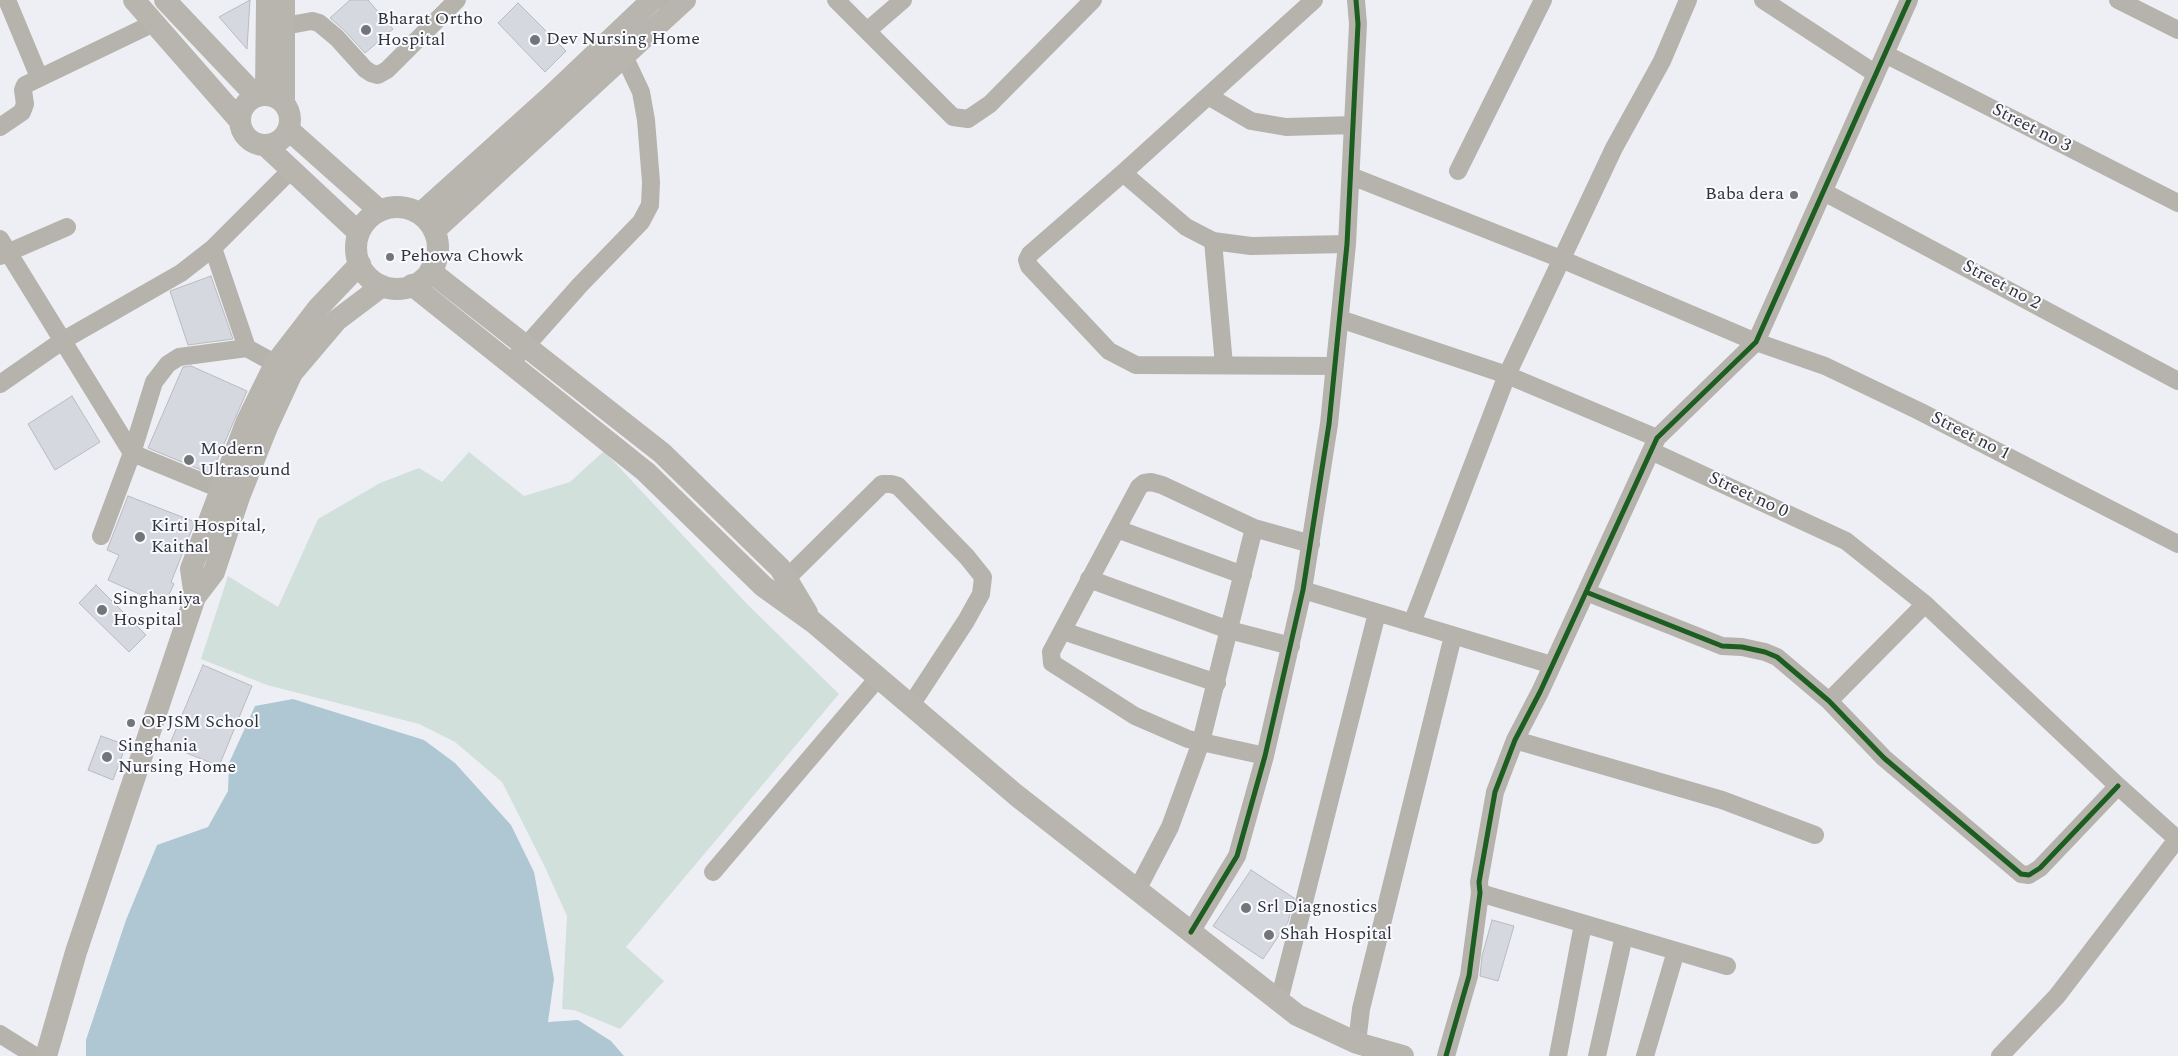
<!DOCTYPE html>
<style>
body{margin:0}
canvas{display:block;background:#eeeff4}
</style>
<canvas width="2178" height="1056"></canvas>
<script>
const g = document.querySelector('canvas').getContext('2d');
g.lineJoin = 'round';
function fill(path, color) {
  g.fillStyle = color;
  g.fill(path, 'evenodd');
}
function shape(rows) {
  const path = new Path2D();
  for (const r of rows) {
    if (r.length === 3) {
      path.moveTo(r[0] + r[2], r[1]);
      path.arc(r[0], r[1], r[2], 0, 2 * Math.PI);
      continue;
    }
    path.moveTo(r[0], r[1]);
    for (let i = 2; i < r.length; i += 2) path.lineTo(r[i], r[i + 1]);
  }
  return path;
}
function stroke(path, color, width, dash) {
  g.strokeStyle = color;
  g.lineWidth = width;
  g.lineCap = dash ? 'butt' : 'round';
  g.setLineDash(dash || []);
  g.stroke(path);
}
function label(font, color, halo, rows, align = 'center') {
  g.font = font + ' Spectral,serif';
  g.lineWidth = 4;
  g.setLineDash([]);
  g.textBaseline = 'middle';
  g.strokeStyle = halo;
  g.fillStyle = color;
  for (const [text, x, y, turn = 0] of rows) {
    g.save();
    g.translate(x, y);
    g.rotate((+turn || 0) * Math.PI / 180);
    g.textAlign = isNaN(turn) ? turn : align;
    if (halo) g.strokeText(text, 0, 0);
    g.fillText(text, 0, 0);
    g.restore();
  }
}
const green = shape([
 [604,451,748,605,839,694,626,947,664,981,620,1029,574,1010,562,1009,567,916,543,863,502,782,455,742,419,724,267,685,201,659,228,576,278,607,318,519,380,483,419,468,442,482,469,452,524,496,570,482]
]);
const water = shape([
 [293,699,424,740,455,763,511,825,534,872,554,979,548,1022,578,1020,611,1041,624,1056,86,1056,86,1040,126,920,157,845,208,827,228,791,229,763,255,706]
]);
const building = shape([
 [250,0,247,49,219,17,250,0],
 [350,0,368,0,393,29,365,53,345,31,330,18,350,0],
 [518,3,566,51,545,72,498,23,518,3],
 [211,276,233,339,188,345,170,291,211,276],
 [191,366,247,391,211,474,148,448,183,367,191,366],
 [72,396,100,442,55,470,28,424,72,396],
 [128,496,195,522,171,582,174,584,164,605,108,580,119,555,107,550,128,496],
 [96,585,146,635,129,652,79,603,96,585],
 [203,665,252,686,219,766,169,746,203,665],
 [101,736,126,745,113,780,88,770,101,736],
 [1251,870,1294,898,1288,922,1263,959,1213,926,1251,870],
 [1492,920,1514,926,1498,981,1480,976,1482,956,1492,920]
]);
const minor = shape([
 [7,0,39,77],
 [663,0,674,10],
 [836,0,953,117,968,119,990,104,1093,0],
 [1314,0,1123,173,1030,254,1027,260,1029,266,1109,351,1136,365,1335,366],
 [1763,0,1876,74],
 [2118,0,2178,30],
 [284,26,312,21,319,23,337,38,365,69,371,73,378,75,387,70,457,0],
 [867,31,903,0],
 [1885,54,2178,203],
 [1208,96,1251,121,1286,127,1353,125],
 [0,127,22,112,25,104,23,90,25,85,154,23],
 [1458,171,1543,0],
 [1123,173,1186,227,1213,241,1251,246,1347,244],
 [1351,176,1561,259,1756,342,1825,366,1919,411,2178,544],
 [1824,192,2178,381],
 [0,239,132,453,232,494],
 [1213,241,1224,365],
 [213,248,247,348],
 [0,256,67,227],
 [1340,319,1507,375,1657,438],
 [517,356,580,285,641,222,650,205,651,182,646,120,641,92,624,56],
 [0,384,62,341,181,273,213,248,291,170],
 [1651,451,1846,541,1925,604,2118,786,2177,839],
 [1117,529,1243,575],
 [101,536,132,453,154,382,168,364,179,357,247,348,285,369],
 [786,579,882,484,891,484,898,486,967,557,983,577,981,594,966,621,911,705],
 [1089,579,1229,630,1291,646],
 [1303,590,1552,665],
 [1586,592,1722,646,1742,647,1765,652,1777,657,1829,701,1884,758,2021,874,2029,875,2040,868,2118,786],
 [1412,623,1507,375,1614,148,1662,61,1688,0],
 [1063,631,1217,683],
 [1829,701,1925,604],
 [1515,740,1722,800,1815,835],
 [1265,756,1188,739,1135,716,1052,663,1051,652,1139,487,1144,483,1151,482,1162,485,1254,528,1311,544],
 [713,872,878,678],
 [1137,890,1170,827,1201,742,1254,528],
 [1480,893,1727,966],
 [1191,932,1237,856,1265,756,1303,590,1329,424,1347,244,1358,24,1356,0],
 [1279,1001,1377,613],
 [0,1034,35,1056],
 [1357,1043,1361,1009,1453,636],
 [1446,1056,1469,976,1480,893,1479,882,1495,792,1515,740,1540,692,1657,438,1756,342,1909,0],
 [1558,1056,1583,924],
 [1597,1056,1624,936],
 [1645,1056,1676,951],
 [2000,1056,2057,996,2178,838]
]);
const major = shape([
 [134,0,240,121],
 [165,0,256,96],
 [266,94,267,0],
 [265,120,25],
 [284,102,284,0],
 [289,130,380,211],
 [266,146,359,233],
 [397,248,41],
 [420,214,550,97,652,0],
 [434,231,685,0],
 [430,271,662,453,780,568,807,613],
 [412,285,646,472,763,586,813,622,1016,795,1297,1015,1357,1043,1403,1056],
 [195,597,191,569,247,421,275,364,319,307,360,264],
 [46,1056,76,952,195,597,214,572,239,497,267,427,292,373,337,320,382,286]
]);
const cycleway = shape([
 [1586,592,1722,646,1742,647,1765,652,1777,657,1829,701,1884,758,2021,874,2029,875,2040,868,2118,786],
 [1191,932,1237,856,1265,756,1303,590,1329,424,1347,244,1358,24,1356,0],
 [1446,1056,1469,976,1480,893,1479,882,1495,792,1515,740,1540,692,1657,438,1756,342,1909,0]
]);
const markers = [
 [366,30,6,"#747579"],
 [535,40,6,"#747579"],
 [1794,195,5,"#747579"],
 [390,257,5,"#747579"],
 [189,460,6,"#747579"],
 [140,537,6,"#747579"],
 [102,610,6,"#747579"],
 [131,723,5,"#747579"],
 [107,757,6,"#747579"],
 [1246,908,6,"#747579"],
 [1269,935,6,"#747579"]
];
const poiNames = [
 ["Bharat Ortho",377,20],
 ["Hospital",377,41],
 ["Dev Nursing Home",546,40],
 ["Baba dera",1784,195,"right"],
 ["Pehowa Chowk",400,257],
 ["Modern",200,450],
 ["Ultrasound",200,471],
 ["Kirti Hospital,",151,527],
 ["Kaithal",151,548],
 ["Singhaniya",113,600],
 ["Hospital",113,621],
 ["OPJSM School",141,723],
 ["Singhania",118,747],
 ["Nursing Home",118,768],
 ["Srl Diagnostics",1257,908],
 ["Shah Hospital",1280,935]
];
const streetNames = [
 ["Street no 3",2031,129,27],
 ["Street no 2",2001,286,28],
 ["Street no 1",1970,437,27],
 ["Street no 0",1748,496,25]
];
fill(green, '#d2e0db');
fill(water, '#aec7d3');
fill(building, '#d6d8e0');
stroke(building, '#babbc0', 1);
stroke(minor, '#b6b3ad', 18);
stroke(major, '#b8b4ae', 22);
stroke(cycleway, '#1b5e20', 5);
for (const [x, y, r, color] of markers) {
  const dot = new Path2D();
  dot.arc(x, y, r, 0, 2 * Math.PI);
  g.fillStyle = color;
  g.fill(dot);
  stroke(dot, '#f9faff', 2);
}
label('18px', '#323337', '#f9faff', poiNames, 'left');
label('18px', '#323337', '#f9faff', streetNames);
</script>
